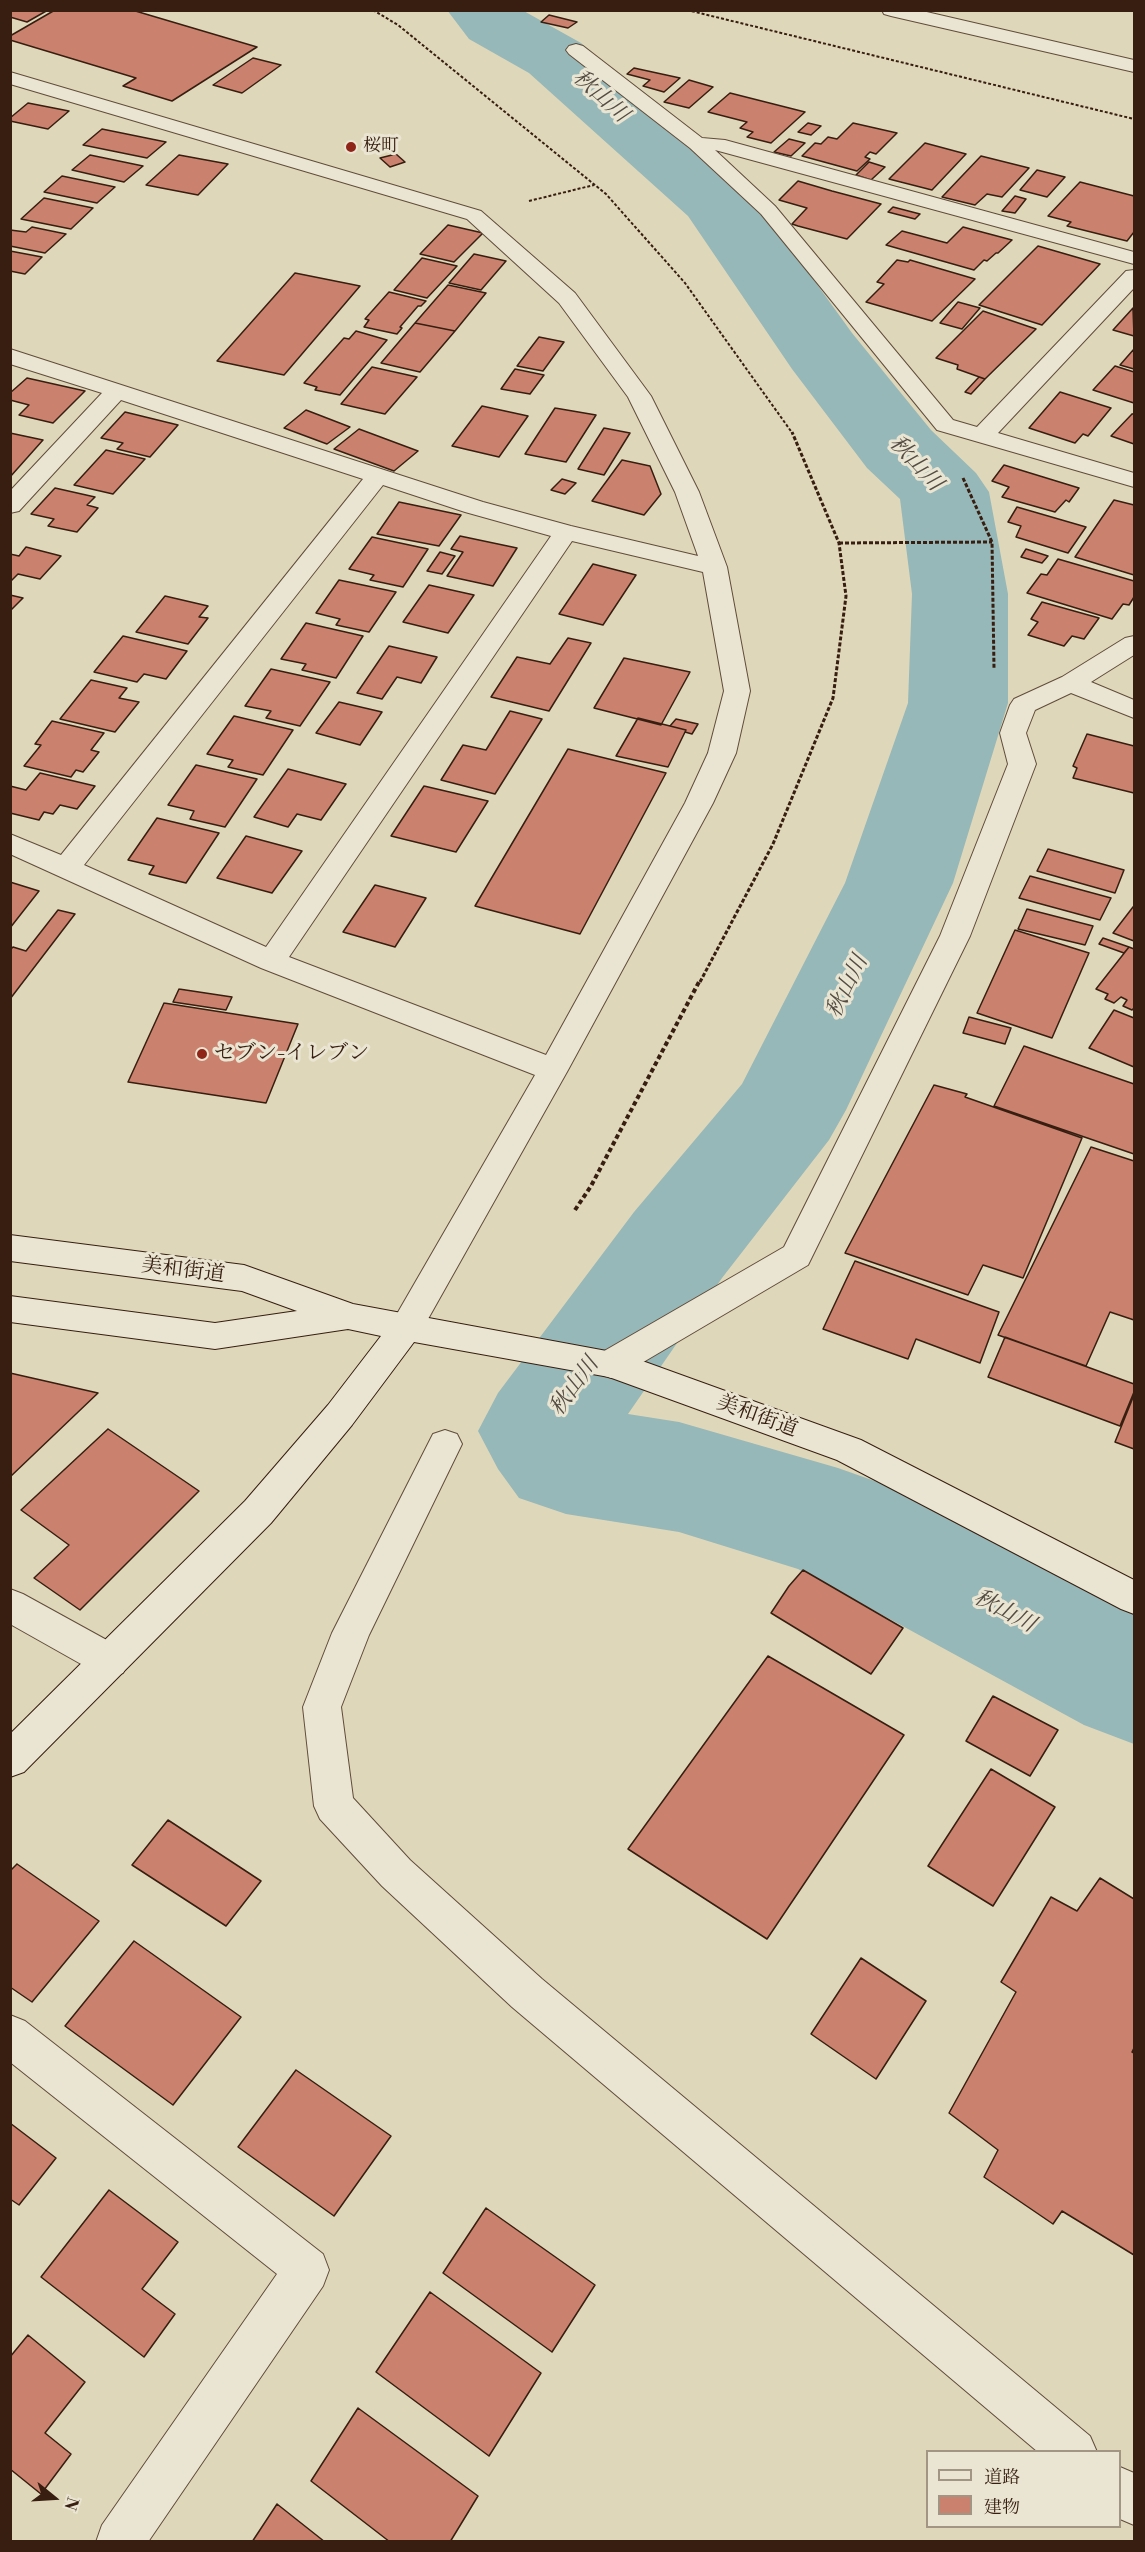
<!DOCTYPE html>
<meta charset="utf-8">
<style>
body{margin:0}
#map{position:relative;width:1145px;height:2552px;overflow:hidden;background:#dfd7ba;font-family:"Libre Bodoni","Noto Serif JP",serif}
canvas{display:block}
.frame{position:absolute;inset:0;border:12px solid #371e10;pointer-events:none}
.legend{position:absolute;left:926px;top:2450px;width:195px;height:78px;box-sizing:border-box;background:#eae5d2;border:2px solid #a29584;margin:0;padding:8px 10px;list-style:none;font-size:18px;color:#371e10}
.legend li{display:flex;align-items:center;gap:12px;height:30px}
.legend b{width:30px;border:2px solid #a29584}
.north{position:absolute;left:24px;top:2468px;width:60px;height:60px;-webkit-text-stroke:4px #eae5d2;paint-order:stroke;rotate:108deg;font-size:16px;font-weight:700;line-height:24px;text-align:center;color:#371e10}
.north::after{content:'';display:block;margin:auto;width:21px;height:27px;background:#371e10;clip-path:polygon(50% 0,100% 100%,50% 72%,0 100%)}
</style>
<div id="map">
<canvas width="1145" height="2552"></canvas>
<div class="frame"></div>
<ul class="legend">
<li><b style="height:8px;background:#eae5d2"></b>道路</li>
<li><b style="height:16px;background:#ca826e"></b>建物</li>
</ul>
<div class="north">N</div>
</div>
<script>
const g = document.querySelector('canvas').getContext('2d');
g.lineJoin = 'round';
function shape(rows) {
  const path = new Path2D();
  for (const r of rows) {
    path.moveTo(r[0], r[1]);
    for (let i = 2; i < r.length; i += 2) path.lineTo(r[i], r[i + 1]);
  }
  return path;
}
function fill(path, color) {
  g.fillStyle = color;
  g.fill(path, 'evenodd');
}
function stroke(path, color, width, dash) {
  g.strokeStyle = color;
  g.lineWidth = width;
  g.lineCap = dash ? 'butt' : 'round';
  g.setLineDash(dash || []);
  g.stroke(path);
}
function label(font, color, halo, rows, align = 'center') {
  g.font = font + ' "Libre Bodoni","Noto Serif JP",serif';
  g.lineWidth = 6;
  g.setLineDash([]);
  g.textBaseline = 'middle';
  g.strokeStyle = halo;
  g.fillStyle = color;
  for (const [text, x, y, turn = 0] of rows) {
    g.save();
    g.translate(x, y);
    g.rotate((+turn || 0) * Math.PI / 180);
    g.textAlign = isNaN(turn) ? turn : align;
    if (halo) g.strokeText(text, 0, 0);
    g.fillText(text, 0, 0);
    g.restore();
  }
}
const river = shape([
 [447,10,522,10,581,43,744,183,852,333,931,430,976,473,989,492,1008,594,1008,703,953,883,846,1110,829,1140,722,1278,628,1414,679,1422,838,1468,886,1485,1134,1611,1134,1744,1084,1725,798,1569,679,1532,566,1514,519,1498,498,1469,478,1431,498,1393,634,1212,742,1084,845,883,908,703,912,594,900,499,867,468,792,369,688,216,529,73,469,39,447,10]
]);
const building = shape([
 [10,10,48,10,27,22,10,17,10,10],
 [55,10,132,10,257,47,172,101,123,86,136,78,10,40,10,36,55,10],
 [549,15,577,22,568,28,541,22,549,15],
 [253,58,281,65,242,93,213,85,253,58],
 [634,68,680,78,664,92,643,86,650,80,627,74,634,68],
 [689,80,713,87,689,108,664,102,689,80],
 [730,93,805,112,771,143,747,137,753,132,740,128,747,122,708,112,730,93],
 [28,103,69,111,48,129,10,121,10,118,28,103],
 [808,123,821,126,811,135,798,132,808,123],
 [853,123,897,133,876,154,870,152,865,157,870,159,857,171,802,156,815,143,821,144,828,137,837,139,853,123],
 [102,129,166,142,147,158,83,145,102,129],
 [789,139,805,143,791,156,774,152,789,139],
 [925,143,966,154,932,190,889,179,925,143],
 [396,154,405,162,390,167,380,158,396,154],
 [90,155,143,166,124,182,72,170,90,155],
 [179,155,228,164,198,195,146,185,179,155],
 [981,156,1029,168,1002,197,987,194,975,205,942,197,981,156],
 [869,162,885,167,871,180,856,175,869,162],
 [1037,170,1065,177,1047,197,1020,190,1037,170],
 [62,176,115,187,97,203,44,192,62,176],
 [798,181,832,191,881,204,847,239,798,226,792,224,807,208,779,200,798,181],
 [1080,182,1134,196,1134,232,1127,241,1067,226,1071,222,1048,216,1080,182],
 [1015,196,1026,199,1015,213,1002,211,1015,196],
 [44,198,93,208,71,229,21,219,44,198],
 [893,207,920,214,915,219,888,212,893,207],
 [448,225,483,233,454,262,420,254,448,225],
 [32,227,66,234,45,253,10,246,10,230,26,232,32,227],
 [963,227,1012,240,998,253,996,253,987,261,984,260,974,270,886,245,902,231,947,243,963,227],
 [1038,246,1100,264,1042,325,979,305,1038,246],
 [10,251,42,257,25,274,10,271,10,251],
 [474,254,506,261,481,290,449,283,474,254],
 [422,258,457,266,427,298,394,290,422,258],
 [897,260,908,262,910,260,975,279,932,321,866,302,884,284,877,282,897,260],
 [295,273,360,286,284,375,217,361,295,273],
 [448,285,486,293,455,331,415,323,448,285],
 [389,292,426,301,421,306,418,306,400,327,402,328,397,334,364,327,369,320,365,319,389,292],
 [958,302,980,308,962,329,940,323,958,302],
 [1133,308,1134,336,1113,330,1133,308],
 [983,311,1036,329,985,379,957,369,958,365,936,358,983,311],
 [415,323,455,331,420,372,381,363,415,323],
 [356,331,387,340,340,395,315,390,317,387,304,383,344,338,349,339,356,331],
 [539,337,564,342,543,371,517,366,539,337],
 [1134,349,1134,369,1120,365,1134,349],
 [1115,366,1134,372,1134,403,1093,390,1115,366],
 [372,367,417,377,385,414,341,404,372,367],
 [515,369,544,375,530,394,501,389,515,369],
 [979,377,985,379,971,394,965,392,979,377],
 [27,378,85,391,53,423,19,415,29,405,10,400,10,393,27,378],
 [1060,392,1111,408,1088,436,1083,434,1075,443,1029,428,1060,392],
 [482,406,528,416,499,457,452,446,482,406],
 [555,408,596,415,566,462,525,454,555,408],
 [306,410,350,427,327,444,284,428,306,410],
 [125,412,178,425,150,457,117,449,123,443,101,438,125,412],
 [1132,414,1134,414,1134,444,1111,436,1132,414],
 [604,428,630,433,604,475,578,469,604,428],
 [359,429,418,451,394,471,334,449,359,429],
 [10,433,43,440,10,477,10,433],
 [106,450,145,459,113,494,74,485,106,450],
 [622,460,650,466,661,494,644,515,592,501,622,460],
 [1004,465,1079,488,1069,502,1066,500,1055,512,1002,497,1009,487,992,481,1004,465],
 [562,479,576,483,565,494,551,490,562,479],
 [55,488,95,497,87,505,98,508,77,532,48,526,54,519,31,514,55,488],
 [1114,500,1134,505,1134,575,1075,557,1114,500],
 [399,502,461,515,439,546,377,534,399,502],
 [1017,507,1086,527,1068,553,1016,537,1021,526,1008,522,1017,507],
 [460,536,517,548,493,586,447,576,463,552,451,549,460,536],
 [372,537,428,549,403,587,370,580,374,575,349,569,372,537],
 [26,547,61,556,40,579,18,574,10,582,10,554,19,556,26,547],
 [1026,549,1048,556,1042,563,1021,557,1026,549],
 [440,552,455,556,442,574,427,571,440,552],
 [1058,559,1134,581,1134,597,1129,605,1123,604,1112,619,1027,593,1041,574,1047,575,1058,559],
 [593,564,636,575,603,625,559,614,593,564],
 [339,580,396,592,369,632,336,625,340,619,316,613,339,580],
 [429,585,474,595,448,633,403,622,429,585],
 [10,595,23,598,10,611,10,595],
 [165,596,208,606,199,617,208,618,188,644,136,632,165,596],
 [1042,602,1099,618,1084,639,1072,636,1064,646,1028,635,1038,622,1031,619,1042,602],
 [306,623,363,636,336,678,302,670,306,664,281,659,306,623],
 [123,636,187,651,166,679,144,674,137,682,94,672,123,636],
 [568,638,591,643,549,711,491,697,517,657,550,664,568,638],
 [389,646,437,657,421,683,397,677,382,699,357,693,389,646],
 [624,658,690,672,661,725,594,708,624,658],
 [271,669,330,682,300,726,266,718,271,711,245,706,271,669],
 [91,680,127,688,119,698,139,702,115,732,60,719,91,680],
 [339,702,382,712,360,745,316,733,339,702],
 [510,711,542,719,495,794,441,780,463,745,486,750,510,711],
 [234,716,293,730,263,775,228,767,233,760,207,754,234,716],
 [638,718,686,730,668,767,616,756,638,718],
 [676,719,698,724,692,734,685,732,686,730,670,726,676,719],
 [52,721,104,733,91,750,99,752,83,772,76,770,71,777,24,766,41,745,35,744,52,721],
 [1087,734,1134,746,1134,793,1073,778,1077,768,1073,766,1087,734],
 [568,749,666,773,580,934,475,906,568,749],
 [196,765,257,779,225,827,190,819,194,811,168,805,196,765],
 [288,769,346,784,321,820,297,814,288,827,254,817,288,769],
 [40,773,95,786,77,809,60,805,53,814,44,812,39,820,10,813,10,786,26,790,40,773],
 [424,786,488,801,456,852,391,836,424,786],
 [157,818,219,833,186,883,149,874,154,866,128,860,157,818],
 [246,836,302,851,272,893,217,878,246,836],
 [1048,849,1124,870,1115,893,1037,871,1048,849],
 [1030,876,1111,898,1100,920,1019,898,1030,876],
 [10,882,39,891,10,928,10,882],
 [375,885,426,898,395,947,343,932,375,885],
 [1133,907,1134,908,1134,941,1113,933,1133,907],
 [1027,909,1093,926,1085,945,1018,929,1027,909],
 [58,910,75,914,10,999,10,950,13,947,26,951,58,910],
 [1015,930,1089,953,1052,1038,977,1013,1015,930],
 [1103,938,1129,947,1124,953,1099,944,1103,938],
 [1129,947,1134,949,1134,1008,1132,1010,1123,1006,1127,1000,1121,997,1114,1003,1105,999,1108,994,1096,989,1129,947],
 [179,989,232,997,226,1010,173,1002,179,989],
 [164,1003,298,1024,266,1103,128,1082,164,1003],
 [1114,1010,1134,1018,1134,1067,1089,1048,1114,1010],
 [969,1017,1011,1028,1005,1044,963,1033,969,1017],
 [1024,1046,1134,1084,1134,1154,994,1106,1024,1046],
 [934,1085,967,1094,965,1097,1082,1138,1023,1278,983,1265,968,1295,845,1253,934,1085],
 [1091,1147,1134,1161,1134,1320,1110,1312,1086,1366,998,1335,1091,1147],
 [855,1261,999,1312,980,1363,916,1339,908,1359,823,1329,855,1261],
 [1005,1337,1134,1384,1134,1392,1120,1426,988,1377,1005,1337],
 [10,1373,98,1393,10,1477,10,1373],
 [1134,1395,1134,1449,1115,1442,1134,1395],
 [108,1429,199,1491,80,1610,34,1578,69,1545,21,1510,108,1429],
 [803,1570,903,1628,871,1674,771,1613,789,1586,803,1570],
 [768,1656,904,1735,767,1939,628,1849,768,1656],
 [993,1696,1058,1730,1030,1776,966,1741,993,1696],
 [991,1769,1055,1807,993,1906,928,1866,991,1769],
 [168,1820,261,1881,226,1926,132,1865,168,1820],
 [17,1864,99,1921,32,2002,10,1987,10,1871,17,1864],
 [1100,1878,1134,1899,1134,2048,1132,2052,1134,2053,1134,2255,1062,2211,1053,2224,984,2177,998,2150,949,2113,1016,1992,1001,1982,1051,1897,1077,1911,1100,1878],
 [134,1941,241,2017,173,2105,65,2026,134,1941],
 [861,1958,926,2001,876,2079,811,2034,861,1958],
 [296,2070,391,2136,334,2216,238,2147,296,2070],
 [10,2123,56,2158,19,2205,10,2199,10,2123],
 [109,2190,178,2242,142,2289,175,2314,144,2357,41,2277,109,2190],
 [486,2208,595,2285,552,2352,443,2273,486,2208],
 [430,2292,541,2373,489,2456,376,2372,430,2292],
 [28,2335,85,2382,45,2433,71,2454,41,2494,10,2469,10,2357,28,2335],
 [358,2408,478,2496,450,2542,390,2542,311,2481,358,2408],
 [277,2504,325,2542,252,2542,277,2504]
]);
const pathFar2 = shape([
 [373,10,398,25,606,194,685,283,793,434],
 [687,10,1134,119],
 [529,201,594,185]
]);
const pathFar1 = shape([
 [963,478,992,542,994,668],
 [839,543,992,542],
 [700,982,773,844,833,698,846,596,839,543,792,432]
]);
const path = shape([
 [575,1210,591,1186,700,980]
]);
const street = shape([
 [882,10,918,10,1134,60,1134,72,891,16,884,14,882,10],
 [576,44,583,46,702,138,725,140,1134,252,1134,264,715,150,775,206,953,420,977,427,1126,271,1134,270,1134,288,998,433,1134,473,1134,487,937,430,761,214,690,148,569,54,566,50,569,46,576,44],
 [10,72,481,211,575,293,651,396,699,492,727,567,750,691,736,753,713,803,568,1070,419,1335,407,1339,395,1335,390,1326,535,1075,261,968,10,854,10,834,61,855,363,479,121,400,19,511,10,513,10,491,102,393,10,364,10,349,483,502,571,526,698,556,675,492,628,397,559,303,467,219,10,84,10,72],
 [383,485,465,512,551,536,266,947,84,865,383,485],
 [572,541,703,572,724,691,708,753,685,803,546,1055,289,957,572,541],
 [1134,636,1134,655,1091,682,1134,700,1134,718,1071,693,1035,710,1026,733,1036,764,970,936,808,1265,623,1374,611,1378,599,1374,594,1364,599,1354,784,1247,940,936,1008,764,1000,733,1010,705,1014,699,1062,677,1125,638,1134,636],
 [445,1430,457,1434,462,1444,369,1635,341,1707,353,1798,410,1860,542,1979,1090,2436,1097,2452,1038,2452,512,2007,382,1886,320,1819,314,1806,303,1707,332,1633,433,1434,445,1430],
 [10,1589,23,1594,123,1649,129,1661,123,1673,110,1677,97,1673,10,1624,10,1589],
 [10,2015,25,2021,323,2254,329,2270,323,2286,148,2542,96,2542,102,2525,277,2274,10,2062,10,2015],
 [1120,2467,1134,2473,1134,2525,1120,2519,1120,2467]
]);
const secondary = shape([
 [10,1235,244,1265,353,1304,623,1354,861,1440,1134,1580,1134,1614,1121,1609,837,1460,609,1377,414,1342,352,1425,271,1523,24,1772,10,1777,10,1734,245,1501,328,1405,381,1336,348,1329,215,1349,10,1322,10,1296,215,1323,297,1311,242,1291,10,1261,10,1235]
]);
const markers = [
 [351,147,6,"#8f2418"],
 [202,1054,6,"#8f2418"]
];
const farPoinames = [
 ["桜町",363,147]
];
const poiNames = [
 ["セブン-イレブン",214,1054]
];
const streetNames = [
 ["美和街道",183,1271,7],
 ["美和街道",757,1417,20]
];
const waterNames = [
 ["秋山川",600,97,42],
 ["秋山川",915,464,47],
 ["秋山川",848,987,-64],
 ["秋山川",575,1387,-54],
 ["秋山川",1004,1612,28]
];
fill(river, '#96b8b8');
fill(building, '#ca826e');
stroke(building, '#371e10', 1.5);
stroke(street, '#614c3a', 2);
stroke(secondary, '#371e10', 2);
stroke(pathFar2, '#371e10', 2, [3, 2]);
stroke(pathFar1, '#371e10', 3, [4, 2]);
stroke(path, '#371e10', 4, [4.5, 3]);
fill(street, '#eae5d2');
fill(secondary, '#eae5d2');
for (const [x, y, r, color] of markers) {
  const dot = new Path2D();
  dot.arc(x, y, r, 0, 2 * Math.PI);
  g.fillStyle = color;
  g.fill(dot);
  stroke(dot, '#eae5d2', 2);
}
label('18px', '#371e10', '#eae5d2', farPoinames, 'left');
label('21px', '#371e10', '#eae5d2', poiNames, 'left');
label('21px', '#371e10', '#eae5d2', streetNames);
label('italic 22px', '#544c42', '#eae5d2', waterNames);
</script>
